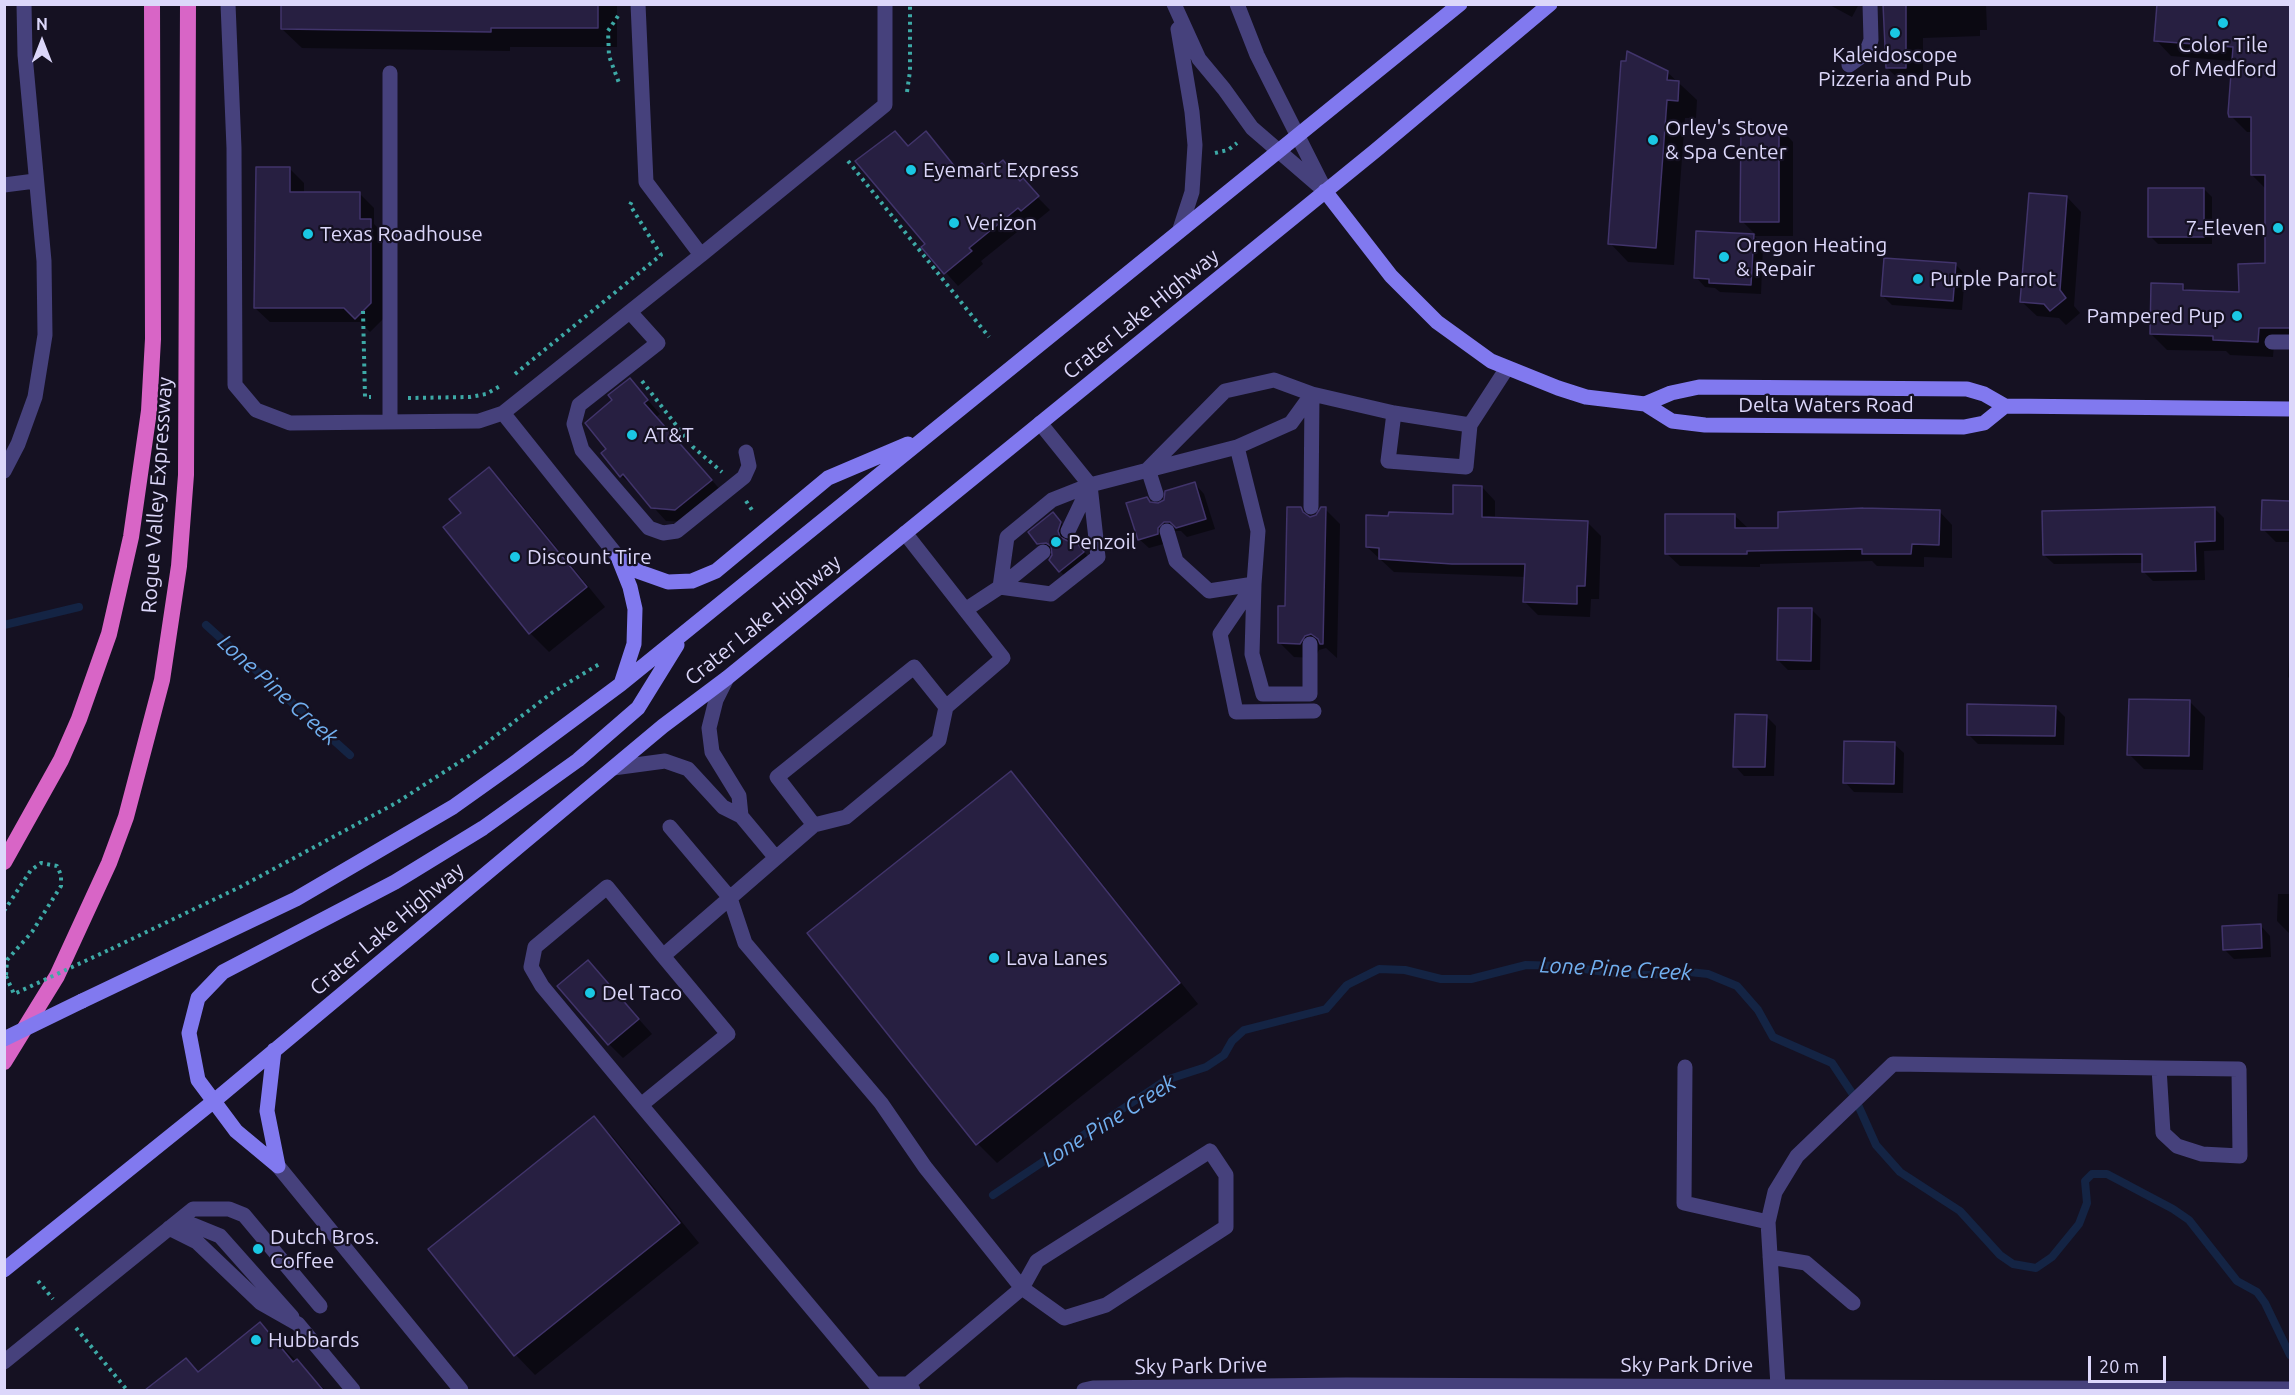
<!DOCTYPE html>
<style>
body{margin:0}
#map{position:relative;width:2295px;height:1395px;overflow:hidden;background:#151122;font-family:Ubuntu,sans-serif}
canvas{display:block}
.frame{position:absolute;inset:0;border:6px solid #dcd7fa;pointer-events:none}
.north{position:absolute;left:12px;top:12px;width:60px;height:60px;-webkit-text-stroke:4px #151122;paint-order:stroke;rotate:0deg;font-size:16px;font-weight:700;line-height:24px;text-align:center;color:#dcd7fa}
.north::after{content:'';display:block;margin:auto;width:21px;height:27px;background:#dcd7fa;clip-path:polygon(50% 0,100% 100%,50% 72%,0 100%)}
.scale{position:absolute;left:2088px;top:1356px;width:78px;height:27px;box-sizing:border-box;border:3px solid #dcd7fa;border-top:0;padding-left:8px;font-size:18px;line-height:21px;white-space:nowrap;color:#dcd7fa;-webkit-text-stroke:4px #151122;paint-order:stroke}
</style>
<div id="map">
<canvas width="2295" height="1395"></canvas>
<div class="frame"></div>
<div class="north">N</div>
<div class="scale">20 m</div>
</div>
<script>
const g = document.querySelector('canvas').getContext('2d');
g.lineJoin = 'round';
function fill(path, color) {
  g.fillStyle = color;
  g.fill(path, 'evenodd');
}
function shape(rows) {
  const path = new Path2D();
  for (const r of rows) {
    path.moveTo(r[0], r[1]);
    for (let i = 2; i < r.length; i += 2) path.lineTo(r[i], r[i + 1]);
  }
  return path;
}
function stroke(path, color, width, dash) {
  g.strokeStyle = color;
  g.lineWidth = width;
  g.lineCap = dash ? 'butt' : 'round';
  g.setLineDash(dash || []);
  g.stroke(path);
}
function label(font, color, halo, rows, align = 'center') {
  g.font = font + ' Ubuntu,sans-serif';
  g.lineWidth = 4.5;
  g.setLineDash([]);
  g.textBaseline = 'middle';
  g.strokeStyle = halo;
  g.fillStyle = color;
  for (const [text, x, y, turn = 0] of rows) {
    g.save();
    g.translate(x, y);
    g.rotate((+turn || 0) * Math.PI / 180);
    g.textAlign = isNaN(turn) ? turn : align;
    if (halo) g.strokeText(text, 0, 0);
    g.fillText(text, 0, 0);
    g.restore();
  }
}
const shadow = shape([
 [282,4,617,4,617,47,510,47,510,51,302,48,282,29],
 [1828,4,1859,4,1852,17],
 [1886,4,1986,4,1987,30,1980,30,1980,36,1923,38,1923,85,1905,85,1887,68],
 [2159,4,2290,4,2290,343,2274,343,2273,357,2230,355,2226,351,2167,350,2151,334,2182,286,2188,292,2241,293,2266,265,2266,189,2252,175,2252,132,2247,132,2231,116,2233,61,2171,56,2156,40],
 [1667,72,1697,100,1696,118,1685,118,1674,265,1628,262,1610,243],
 [1779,127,1793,142,1793,236,1754,236,1763,245,1761,294,1720,292,1715,288,1705,287,1696,277,1698,232,1756,235,1742,221],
 [895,133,909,147,926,133,965,179,989,173,1003,162,1050,210,1034,223,1032,220,981,261,983,264,958,286,923,247,927,244],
 [289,168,304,183,304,194,359,193,374,208,374,224,385,235,385,317,370,332,360,322,270,322,255,308],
 [2204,189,2212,197,2212,244,2158,244,2150,236],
 [2067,197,2081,212,2074,306,2080,313,2066,325,2059,318,2037,316,2022,302],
 [1955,264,1965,274,1962,310,1892,305,1883,296],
 [630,380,660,414,656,417,724,494,689,522,666,521,636,488,621,476,609,450,614,401],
 [489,469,508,488,605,607,549,652,530,633,463,513],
 [1195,484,1204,494,1215,529,1187,537,1181,531,1174,531,1167,543,1149,548,1139,539,1151,503,1159,505],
 [1482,487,1495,501,1495,519,1587,522,1601,536,1599,599,1591,599,1590,617,1538,615,1525,602,1526,577,1394,572,1367,547,1454,516],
 [2264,502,2290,502,2290,542,2276,542,2263,529],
 [2214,508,2224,518,2224,550,2204,551,2205,580,2153,581,2143,571,2143,563,2054,564,2044,555],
 [1301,509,1310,518,1317,516,1325,509,1340,524,1337,658,1326,648,1319,650,1315,658,1294,657,1279,642],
 [1939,511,1952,525,1952,558,1924,557,1924,567,1877,566,1872,561,1760,564,1760,567,1680,566,1666,553,1735,516,1749,529,1780,529],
 [1053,514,1070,533,1067,543,1074,540,1093,562,1069,580,1060,571,1053,552,1048,553,1038,543],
 [1812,610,1821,619,1820,670,1788,670,1778,660],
 [2289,655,2290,655,2290,679,2288,677],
 [2190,702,2205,717,2203,770,2144,769,2129,754],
 [2055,707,2065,717,2064,745,1978,744,1969,735],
 [1766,716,1776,726,1774,776,1744,776,1735,766],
 [2290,737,2290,757,2289,756],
 [1894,744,1904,753,1903,793,1854,792,1845,782],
 [1011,773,1030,793,1198,1004,997,1163,978,1144],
 [2278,894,2290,894,2290,934,2277,921],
 [2261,926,2270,936,2271,957,2234,959,2224,949],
 [588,962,652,1034,623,1058,609,1044],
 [594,1118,613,1137,699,1243,535,1375,516,1355,430,1250],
 [260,1324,325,1390,148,1390,185,1360,199,1373]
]);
const stream = shape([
 [4,625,79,607],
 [206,625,350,755],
 [993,1195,1166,1080,1206,1067,1224,1055,1232,1041,1244,1030,1326,1009,1347,985,1379,969,1405,970,1441,979,1471,979,1526,965,1565,966,1618,974,1652,975,1680,971,1708,974,1737,986,1758,1010,1773,1037,1832,1063,1854,1096,1876,1145,1900,1172,1960,1211,2000,1255,2013,1264,2036,1268,2052,1257,2079,1224,2087,1203,2085,1181,2092,1174,2107,1174,2173,1209,2189,1220,2237,1281,2257,1292,2265,1303,2290,1355]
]);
const building = shape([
 [281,4,598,4,598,28,491,28,491,32,281,29,281,4],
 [1883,4,1906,4,1906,68,1886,68,1883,4],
 [2157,4,2290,4,2290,328,2259,328,2258,342,2213,340,2213,336,2150,334,2151,283,2183,284,2183,290,2239,292,2238,264,2265,263,2265,175,2251,175,2251,117,2229,117,2228,113,2233,47,2154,41,2157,4],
 [1627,51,1668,71,1667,80,1679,81,1678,101,1667,100,1656,248,1608,244,1621,61,1626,61,1627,51],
 [1741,125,1779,125,1779,222,1740,222,1741,125],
 [895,131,908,146,926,131,964,178,982,163,989,171,1003,160,1020,181,1023,178,1039,196,1021,211,1018,208,969,248,972,251,944,274,921,247,925,244,855,161,895,131],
 [256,167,290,167,290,192,360,192,360,219,371,219,371,303,355,319,344,308,254,308,256,167],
 [2148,188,2204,188,2204,237,2148,237,2148,188],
 [2029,193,2067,196,2060,290,2066,298,2050,311,2044,304,2020,302,2029,193],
 [1696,231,1754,234,1751,285,1709,283,1709,279,1694,278,1696,231],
 [1884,258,1956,263,1953,301,1881,296,1884,258],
 [630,378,648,400,644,403,712,480,675,510,651,508,623,474,620,477,601,453,606,449,585,423,612,400,608,395,630,378],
 [489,467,587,587,529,634,443,527,461,513,449,499,489,467],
 [1195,482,1206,519,1176,528,1170,522,1164,522,1158,528,1158,534,1138,540,1126,503,1147,497,1150,502,1158,503,1164,500,1165,491,1195,482],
 [1453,485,1482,486,1482,517,1588,521,1585,586,1577,586,1577,604,1523,602,1525,564,1452,564,1379,559,1379,548,1366,547,1366,515,1388,516,1389,512,1453,514,1453,485],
 [2262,500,2290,501,2290,530,2261,530,2262,500],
 [1287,507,1301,507,1303,512,1310,517,1316,515,1321,507,1326,507,1323,644,1320,644,1318,639,1311,634,1305,636,1300,644,1278,643,1278,606,1285,606,1287,507],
 [2215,507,2215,541,2195,542,2196,571,2142,572,2142,554,2043,555,2042,511,2215,507],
 [1863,508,1940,510,1939,545,1912,544,1911,554,1862,554,1862,549,1747,551,1747,554,1665,554,1665,514,1735,514,1735,528,1778,528,1778,512,1863,508],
 [1053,512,1061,522,1058,531,1060,537,1068,541,1074,539,1084,552,1059,572,1049,560,1052,555,1051,546,1046,543,1037,544,1028,532,1053,512],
 [1778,608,1812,608,1811,661,1777,660,1778,608],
 [2129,699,2190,700,2189,756,2127,755,2129,699],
 [1967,704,2056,706,2055,736,1967,735,1967,704],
 [1735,714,1767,715,1765,767,1733,767,1735,714],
 [1844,741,1895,742,1894,784,1843,783,1844,741],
 [1011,771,1180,983,976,1145,807,933,1011,771],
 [2261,924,2262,948,2223,950,2222,926,2261,924],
 [588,960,639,1019,608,1045,557,986,588,960],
 [594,1116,680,1223,514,1356,428,1249,594,1116],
 [260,1322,293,1362,297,1359,323,1390,145,1390,186,1358,198,1372,260,1322]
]);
const path = shape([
 [618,16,608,31,609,56,619,83],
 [907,92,910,71,910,4],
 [1215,153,1228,150,1237,143],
 [848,161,989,337],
 [363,311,365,397,371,397],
 [515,374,661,255,630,205,633,199],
 [642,381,693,447,722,472],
 [408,398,470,397,486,394,500,386],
 [746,501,752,510],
 [4,911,31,870,41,863,57,866,61,875,61,886,32,932,7,960,6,976],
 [111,949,242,886,396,803,472,754,553,692,601,663],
 [38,1281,53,1299],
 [76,1328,127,1390]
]);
const service = shape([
 [228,4,234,148,235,385,256,410,290,423,479,421,503,413],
 [638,4,646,182,701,255,885,105,885,4],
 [1849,65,1866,53,1871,40,1870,4],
 [390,73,390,422],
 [4,185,35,181],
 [630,312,658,343,579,405,574,424,582,450,649,528,663,533,677,531,744,477,749,466,746,452],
 [2272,342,2290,342],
 [1394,413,1388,461,1466,467,1470,425],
 [1237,447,1258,531,1254,584,1220,634,1236,712,1314,711],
 [4,471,18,444,35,397,45,335,44,261,25,55,24,4],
 [1156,494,1148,469,1225,391,1274,380,1312,394,1311,507],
 [1068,531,1090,485],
 [1167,531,1176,561,1209,591,1254,584,1252,654,1263,694,1310,694,1310,644],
 [618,557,503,413,701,255],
 [1000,587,1051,594,1098,557,1090,485,1040,423],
 [1000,587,1043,552],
 [965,610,1000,587,1007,537,1052,500,1090,485,1237,447,1291,423,1312,394,1394,413,1470,425,1507,368],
 [613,768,665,761,688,769,723,807,741,816,739,796,712,752,709,728,716,700,727,678],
 [741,816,776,858],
 [814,825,777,777,914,667,946,707],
 [670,827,730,898,745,943,881,1103,925,1167,1022,1288,908,1384],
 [663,956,728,1034,641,1105,875,1384,908,1384,913,1390],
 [1685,1067,1684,1203,1768,1222],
 [641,1105,542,986,531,967,535,947,607,887,663,956,814,825,846,817,939,740,946,707,1003,658,905,533],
 [1210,1151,1226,1175,1226,1227,1106,1305,1064,1318,1022,1288,1037,1261,1210,1151],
 [169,1228,197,1242,261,1303,298,1324,353,1390],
 [169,1228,193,1225,220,1236,292,1317],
 [1770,1257,1806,1263,1853,1303],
 [4,1362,193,1209,229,1209,244,1215,320,1306],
 [1778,1386,1768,1222,1775,1192,1797,1156,1893,1064,2159,1068,2239,1069,2240,1156,2202,1154,2177,1146,2163,1133,2159,1068]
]);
const minor = shape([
 [1084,1390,1093,1388,1346,1385,2290,1389]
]);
const tertiary = shape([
 [1174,4,1199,59,1224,89,1252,128,1325,191],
 [1237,4,1257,55,1323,186],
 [1178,29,1192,112,1195,145,1192,192,1180,229],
 [278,1166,461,1390]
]);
const secondary = shape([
 [1325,191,1391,276,1437,322,1491,361,1558,388,1586,397,1645,404,1672,421,1705,425,1964,427,1984,423,2005,406],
 [1645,404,1671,393,1699,387,1967,389,1984,394,2005,406,2290,409],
 [618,557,637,571,668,582,692,581,716,571,828,478,908,444],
 [618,557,630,587,635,609,634,644,621,684],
 [82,1001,296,899,453,807,512,765,621,684,1460,4],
 [274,1050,267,1111,278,1166],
 [278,1166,236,1131,198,1080,189,1033,198,998,223,972,395,882,483,828,578,760,638,708,677,645],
 [4,1270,214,1101,663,726,727,678,1375,151,1550,4]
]);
const trunk = shape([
 [4,862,61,760,79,719,109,634,131,537,149,411,153,339,152,4],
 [4,1062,57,976,109,863,126,817,162,680,179,566,186,475,188,4]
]);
const pathBridge = shape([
 [6,976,14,994,111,949]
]);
const secondaryBridge = shape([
 [4,1039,82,1001]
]);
const markers = [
 [2223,23,6,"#1ac7e3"],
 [1895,33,6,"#1ac7e3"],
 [1653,140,6,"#1ac7e3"],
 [911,170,6,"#1ac7e3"],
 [954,223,6,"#1ac7e3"],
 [2278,228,6,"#1ac7e3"],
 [308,234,6,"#1ac7e3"],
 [1724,257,6,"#1ac7e3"],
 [1918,279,6,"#1ac7e3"],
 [2237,316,6,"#1ac7e3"],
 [632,435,6,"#1ac7e3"],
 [1056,542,6,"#1ac7e3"],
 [515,557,6,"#1ac7e3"],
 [994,958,6,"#1ac7e3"],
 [590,993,6,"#1ac7e3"],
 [258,1249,6,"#1ac7e3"],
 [256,1340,6,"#1ac7e3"]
];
const poiNames = [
 ["Color Tile",2223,45,"center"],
 ["of Medford",2223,69,"center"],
 ["Kaleidoscope",1895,55,"center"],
 ["Pizzeria and Pub",1895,79,"center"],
 ["Orley's Stove",1665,128],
 ["& Spa Center",1665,152],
 ["Eyemart Express",923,170],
 ["Verizon",966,223],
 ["7-Eleven",2266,228,"right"],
 ["Texas Roadhouse",320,234],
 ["Oregon Heating",1736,245],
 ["& Repair",1736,269],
 ["Purple Parrot",1930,279],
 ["Pampered Pup",2225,316,"right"],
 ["AT&T",644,435],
 ["Penzoil",1068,542],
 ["Discount Tire",527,557],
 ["Lava Lanes",1006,958],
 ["Del Taco",602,993],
 ["Dutch Bros.",270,1237],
 ["Coffee",270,1261],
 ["Hubbards",268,1340]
];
const streetNames = [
 ["Crater Lake Highway",1141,314,-39],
 ["Delta Waters Road",1826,405],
 ["Rogue Valley Expressway",157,495,-86],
 ["Crater Lake Highway",763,620,-39],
 ["Crater Lake Highway",387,929,-40],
 ["Sky Park Drive",1687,1365],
 ["Sky Park Drive",1201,1366,-1]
];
const waterNames = [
 ["Lone Pine Creek",278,690,42],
 ["Lone Pine Creek",1616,969,3],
 ["Lone Pine Creek",1109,1121,-32]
];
fill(shadow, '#0007');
stroke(stream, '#142444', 8);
fill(building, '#271f41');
stroke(building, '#41346b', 1.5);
stroke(path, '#3da9a6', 4, [3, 4.5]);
stroke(service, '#46417c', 15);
stroke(minor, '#46417c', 15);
stroke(tertiary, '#46417c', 15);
stroke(secondary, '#8179ef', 15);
stroke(trunk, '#d865c6', 16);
stroke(pathBridge, '#3da9a6', 4, [3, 4.5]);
stroke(secondaryBridge, '#8179ef', 15);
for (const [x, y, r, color] of markers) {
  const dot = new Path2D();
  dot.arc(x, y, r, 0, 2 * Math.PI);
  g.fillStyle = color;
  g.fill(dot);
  stroke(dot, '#151122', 2);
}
label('21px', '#dcd7fa', '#151122', poiNames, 'left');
label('21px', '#dcd7fa', '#151122', streetNames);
label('italic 22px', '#71afef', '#151122', waterNames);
</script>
